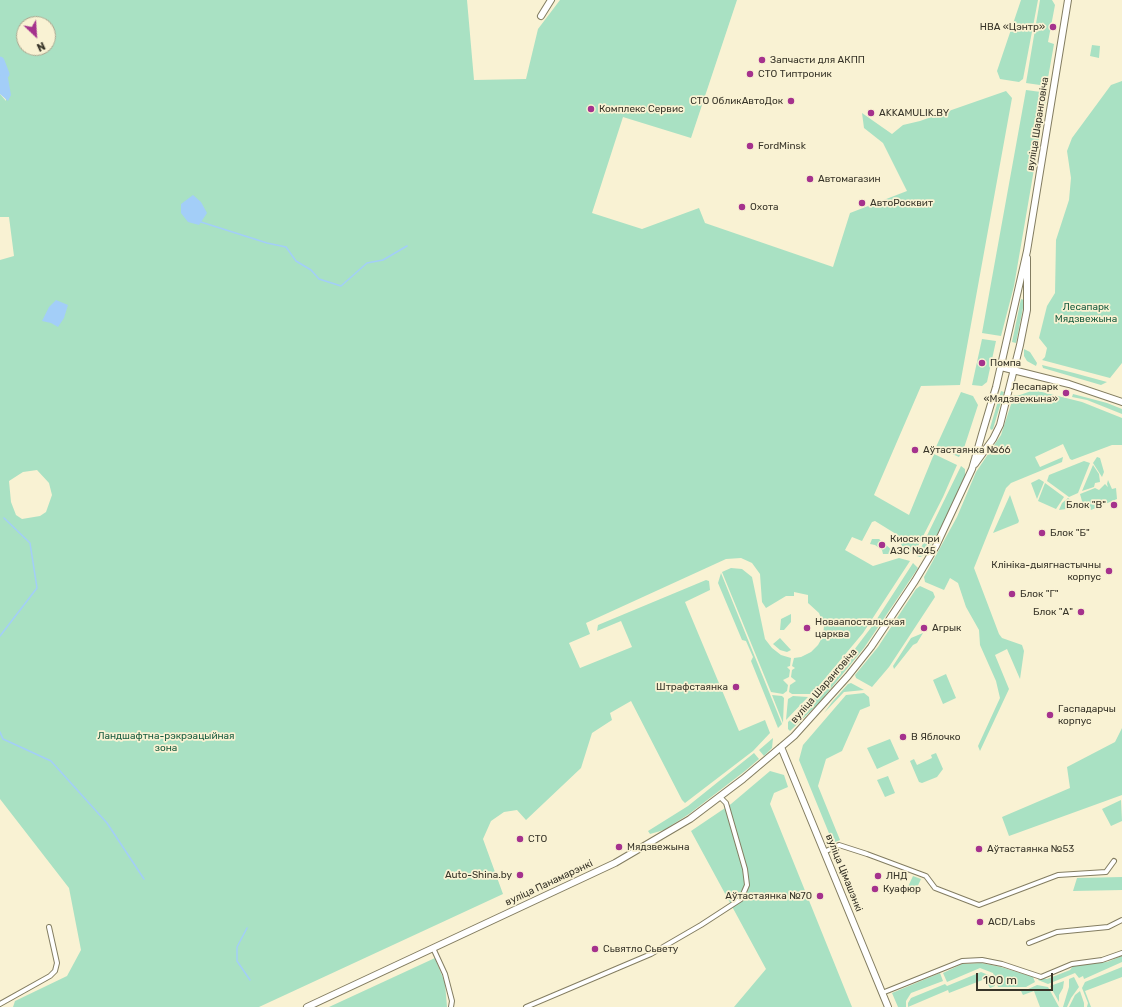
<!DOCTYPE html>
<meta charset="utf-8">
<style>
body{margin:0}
#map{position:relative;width:1122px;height:1007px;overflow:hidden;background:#f9f2d3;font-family:Rubik,sans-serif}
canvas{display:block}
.north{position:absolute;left:16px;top:16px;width:40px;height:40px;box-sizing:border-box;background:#f9f2d3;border:1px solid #aca68f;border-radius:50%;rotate:155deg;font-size:11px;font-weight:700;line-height:16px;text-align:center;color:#383529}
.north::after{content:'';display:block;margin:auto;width:14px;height:18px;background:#a5328d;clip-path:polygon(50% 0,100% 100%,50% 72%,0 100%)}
.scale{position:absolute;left:976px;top:973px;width:77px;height:18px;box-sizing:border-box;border:2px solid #383529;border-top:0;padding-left:5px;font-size:12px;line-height:14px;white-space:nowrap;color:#383529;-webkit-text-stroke:3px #f9f2d3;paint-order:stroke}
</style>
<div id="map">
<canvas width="1122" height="1007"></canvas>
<div class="north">N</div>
<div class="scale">100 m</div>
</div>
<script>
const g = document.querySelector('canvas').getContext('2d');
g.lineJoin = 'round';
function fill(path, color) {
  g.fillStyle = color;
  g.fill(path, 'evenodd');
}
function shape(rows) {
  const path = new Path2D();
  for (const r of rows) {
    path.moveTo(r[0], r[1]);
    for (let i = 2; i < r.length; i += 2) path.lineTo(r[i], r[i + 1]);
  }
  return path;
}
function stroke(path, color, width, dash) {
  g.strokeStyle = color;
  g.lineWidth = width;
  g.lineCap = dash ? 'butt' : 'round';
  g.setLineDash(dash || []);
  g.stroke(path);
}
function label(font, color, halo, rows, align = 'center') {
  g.font = font + ' Rubik,sans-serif';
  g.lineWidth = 3.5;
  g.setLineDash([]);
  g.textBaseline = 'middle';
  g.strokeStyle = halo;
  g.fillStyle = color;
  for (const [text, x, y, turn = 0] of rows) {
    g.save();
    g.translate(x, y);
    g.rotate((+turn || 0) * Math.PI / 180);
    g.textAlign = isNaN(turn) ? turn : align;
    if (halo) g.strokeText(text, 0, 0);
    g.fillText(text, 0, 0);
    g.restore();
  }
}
const green = shape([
 [0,0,467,0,474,80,526,79,538,29,560,0,737,0,691,138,623,117,592,213,642,229,699,208,705,223,833,267,850,213,907,191,883,143,864,128,862,113,892,134,903,125,920,121,1006,91,1012,98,960,385,921,386,874,495,909,515,934,454,957,465,943,497,914,554,903,548,896,534,875,521,872,522,862,541,852,537,845,550,873,566,899,558,910,561,863,633,812,694,792,694,789,692,790,685,796,681,791,677,792,670,795,668,792,666,794,658,801,657,811,652,818,645,823,636,824,626,819,613,808,603,808,595,794,592,794,596,786,596,766,608,762,602,760,574,752,563,741,558,726,559,586,623,590,634,569,643,580,668,632,647,621,621,597,631,598,625,706,580,709,581,710,590,685,602,739,731,765,720,770,733,753,751,685,803,682,800,631,701,610,713,612,720,592,733,581,768,526,820,517,810,504,812,491,821,483,839,503,894,259,1007,13,1007,15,1001,67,976,81,950,69,888,0,799,0,260,14,256,9,217,0,217,0,94,6,101,3,73,0,74],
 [24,24,48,24,48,48,24,48],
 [37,470,49,483,52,495,46,512,40,516,22,519,16,515,11,502,9,481,23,472],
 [1021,0,1038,0,1023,79,1019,82,1000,79,997,71],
 [1040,0,1052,0,1055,5,1048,42,1054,44,1048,78,1045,83,1040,85,1026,83],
 [1092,45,1100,46,1099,58,1090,56],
 [1122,81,1122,363,1110,378,1042,360,1045,357,1047,348,1039,338,1047,306,1055,293,1056,240,1069,200,1071,178,1067,151,1072,138,1111,85],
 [1026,90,1041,92,1046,99,1014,286,1001,336,982,333],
 [1021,299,1024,300,1024,303,1016,343,1012,342],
 [982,339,996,341,987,382,982,386,972,385],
 [1024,349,1030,352,1037,363,1036,366,1027,361,1024,356],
 [1042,365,1074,373,1107,382,1101,385,1043,368],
 [1034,390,1082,402,1122,418,1122,445,1112,445,1072,460,1070,459,1063,444,1035,457,1040,467,1063,457,1062,462,1011,483,1006,488,974,568,999,634,1002,638,1022,645,1024,651,1020,679,1007,649,995,655,1009,689,980,751,978,746,1000,698,996,681,980,645,979,630,966,607,958,583,950,578,944,590,925,582,924,577,957,517,976,472,1001,435,1014,395,1020,395],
 [1001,391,1004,392,993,429,991,430,990,428],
 [961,392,973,396,978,405,964,448,959,457,936,447],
 [1073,394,1107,403,1122,409,1122,414,1087,400,1072,397],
 [1097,457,1100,458,1104,472,1102,477,1093,463],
 [1084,461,1090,463,1078,493,1069,497,1047,481,1049,475],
 [1093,465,1099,474,1100,482,1095,483,1094,487,1082,491],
 [961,466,965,469,965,476,941,528,925,555,920,557,917,556],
 [1039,479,1044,482,1037,499,1031,483],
 [1108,480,1112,489,1116,488,1117,499,1091,510,1090,508,1084,508,1080,494,1095,488,1099,490,1105,484,1108,487,1107,484],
 [1045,483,1064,497,1056,509,1038,501],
 [1010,495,1019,521,1018,523,993,533],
 [1068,498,1072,501,1074,508,1059,510,1062,503],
 [872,539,879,539,893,551,890,554,883,554,882,550,875,545,870,544],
 [913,563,918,568,864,648,819,703,790,731,788,729,788,722,816,696,854,650,873,625],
 [731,568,742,569,752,577,765,639,772,648,781,655,791,658,790,666,787,667,790,670,789,677,783,680,788,685,787,691,783,694,771,692,722,572],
 [721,573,782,724,778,728,751,661,753,657,746,641,742,640,718,583],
 [920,586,933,592,935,597,889,667,872,687,856,678,855,675,878,647,916,589],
 [791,614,791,622,784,630,780,630,781,619],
 [923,633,917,643,913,645,894,669,893,666,911,638],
 [780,638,791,650,787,652,780,650,773,644],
 [946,674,956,698,943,704,933,680],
 [851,683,864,690,844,692,824,713,832,702,848,684],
 [864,693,869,697,870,706,860,710,842,751,826,759,818,786,840,840,833,843,799,760,803,745,846,695],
 [772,695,782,696,784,698,783,723],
 [793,696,808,697,786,720,788,699],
 [1122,728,1122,795,1009,836,1002,817,1070,788,1067,767,1115,742],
 [773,738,772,748,764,756,759,750],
 [890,739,899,759,877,769,867,748],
 [754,753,759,759,745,771,689,814,664,830,650,834,648,831,688,806],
 [936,753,943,769,937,777,922,783,919,782,910,761,914,759,917,765,932,758,931,755],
 [770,771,784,775,788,787,774,793,770,804,852,1007,734,1007,766,969,691,831,731,804],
 [888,776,895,793,885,797,877,780],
 [1121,800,1122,821,1111,826,1102,809],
 [913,876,921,879,914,894,906,891],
 [1122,877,1122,890,1073,891,1077,878],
 [1122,956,1122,962,1084,979,1083,976,1079,978,1075,973,1048,984,1038,980,1039,978,1047,979,1070,970,1074,965,1107,962],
 [435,958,445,983,447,1007,329,1007],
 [981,963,1001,967,1033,977,1035,982,1026,987,998,987,993,973,980,968,947,982,943,973,962,964],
 [1122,967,1122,977,1085,991,1091,1007,1087,1007,1088,1003,1082,988,1085,982],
 [981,972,991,976,995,986,990,988,985,979,949,993,948,990,908,1007,908,1003,911,998,945,984,947,986],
 [940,973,943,981,911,993,906,1001,906,1007,898,1007,892,993],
 [1074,977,1079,987,1071,998,1067,1007,1063,1007,1069,987,1069,979],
 [1064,981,1063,988,1059,995,1059,1002,1050,986],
 [1037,985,1048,987,1059,1007,1040,1007,1034,991,1023,995,1020,989,1026,990],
 [1080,991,1084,1003,1084,1007,1069,1007,1075,995]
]);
const water = shape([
 [0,74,5,74,8,78,11,95,8,101,0,94],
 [193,195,201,202,207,213,199,225,188,222,181,213,181,204],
 [56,300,68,305,64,318,58,327,51,323,42,321,49,307]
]);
const stream = shape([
 [201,222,267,243,286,247,296,261,311,270,319,279,341,286,367,263,383,260,407,246],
 [0,636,37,588,30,543,4,518],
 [0,732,3,739,51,761,107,823,144,879],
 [247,928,237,947,237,961,250,980]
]);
const river = shape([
 [0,61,5,74]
]);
const minor = shape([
 [824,852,839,845,867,854,926,876,935,888,979,905,1058,875,1106,872,1114,861],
 [1029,943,1057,932,1108,927,1122,920],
 [433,948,445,974,452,1001,451,1007],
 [882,993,962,961,982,960,1002,964,1041,977,1072,964,1102,960,1122,953],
 [0,1004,50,976,55,971,57,963,49,927],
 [526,1007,651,954,701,925,741,899,747,885,745,869,726,803,720,797]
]);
const secondary = shape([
 [541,16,551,0],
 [1001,367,1069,384,1122,402],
 [975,464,993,439,1000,425,1020,345,1027,310,1027,258],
 [781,747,888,1007],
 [307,1007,615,863,690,819,743,779,794,736,848,676,871,647,915,581,936,546,972,469,982,434,996,387,1027,251,1068,0]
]);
const markers = [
 [1053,27,4,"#a5328d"],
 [762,60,4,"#a5328d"],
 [750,74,4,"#a5328d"],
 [791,101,4,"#a5328d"],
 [591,109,4,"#a5328d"],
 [871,113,4,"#a5328d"],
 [750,146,4,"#a5328d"],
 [810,179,4,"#a5328d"],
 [862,203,4,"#a5328d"],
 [742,207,4,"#a5328d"],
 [982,363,4,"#a5328d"],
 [1066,393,4,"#a5328d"],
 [915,450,4,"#a5328d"],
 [1114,505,4,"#a5328d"],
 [1042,533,4,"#a5328d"],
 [882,545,4,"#a5328d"],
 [1109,571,4,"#a5328d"],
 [1012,594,4,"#a5328d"],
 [1081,612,4,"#a5328d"],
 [807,628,4,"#a5328d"],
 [924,628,4,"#a5328d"],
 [736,687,4,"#a5328d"],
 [1050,715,4,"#a5328d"],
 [903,737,4,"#a5328d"],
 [520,839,4,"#a5328d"],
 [619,847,4,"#a5328d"],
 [979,849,4,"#a5328d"],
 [520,875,4,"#a5328d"],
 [878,876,4,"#a5328d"],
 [875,889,4,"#a5328d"],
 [820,896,4,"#a5328d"],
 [980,922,4,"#a5328d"],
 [595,949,4,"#a5328d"]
];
const poiNames = [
 ["НВА «Цэнтр»",1045,27,"right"],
 ["Запчасти для АКПП",770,60],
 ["СТО Типтроник",758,74],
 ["СТО ОбликАвтоДок",783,101,"right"],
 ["Комплекс Сервис",599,109],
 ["AKKAMULIK.BY",879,113],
 ["FordMinsk",758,146],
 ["Автомагазин",818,179],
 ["АвтоРосквит",870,203],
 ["Охота",750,207],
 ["Помпа",990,363],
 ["Лесапарк",1058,387,"right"],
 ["«Мядзвежына»",1058,399,"right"],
 ["Аўтастаянка №66",923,450],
 ["Блок \"В\"",1106,505,"right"],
 ["Блок \"Б\"",1050,533],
 ["Киоск при",890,539],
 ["АЗС №45",890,551],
 ["Клініка-дыягнастычны",1101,565,"right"],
 ["корпус",1101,577,"right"],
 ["Блок \"Г\"",1020,594],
 ["Блок \"А\"",1073,612,"right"],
 ["Новаапостальская",815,622],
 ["царква",815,634],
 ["Агрык",932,628],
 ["Штрафстаянка",728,687,"right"],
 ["Гаспадарчы",1058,709],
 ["корпус",1058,721],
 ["В Яблочко",911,737],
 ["СТО",528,839],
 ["Мядзвежына",627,847],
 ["Аўтастаянка №53",987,849],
 ["Auto-Shina.by",512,875,"right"],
 ["ЛНД",886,876],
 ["Куафюр",883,889],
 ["Аўтастаянка №70",812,896,"right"],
 ["ACD/Labs",988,922],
 ["Сьвятло Сьвету",603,949]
];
const streetNames = [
 ["вуліца Шаранговіча",1038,124,-81],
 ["вуліца Шаранговіча",824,686,-49],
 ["вуліца Цімашэнкі",844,873,68],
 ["вуліца Панамарэнкі",549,883,-25]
];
const parkNames = [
 ["Лесапарк",1086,307],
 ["Мядзвежына",1086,319],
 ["Ландшафтна-рэкрэацыйная",166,736],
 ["зона",166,748]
];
fill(green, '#a9e1c3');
fill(water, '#a3cef8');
stroke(stream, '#a3cef8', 1.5);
stroke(river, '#a3cef8', 9);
stroke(minor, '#837d61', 6);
stroke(secondary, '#837d61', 8);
stroke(minor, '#fff', 4);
stroke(secondary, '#fff', 6);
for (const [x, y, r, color] of markers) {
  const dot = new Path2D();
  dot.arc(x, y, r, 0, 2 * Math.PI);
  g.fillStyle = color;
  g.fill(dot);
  stroke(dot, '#f9f2d3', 1.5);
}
label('10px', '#383529', '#f9f2d3', poiNames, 'left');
label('10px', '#383529', '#f9f2d3', streetNames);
label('10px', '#185c3f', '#f9f2d3', parkNames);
</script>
